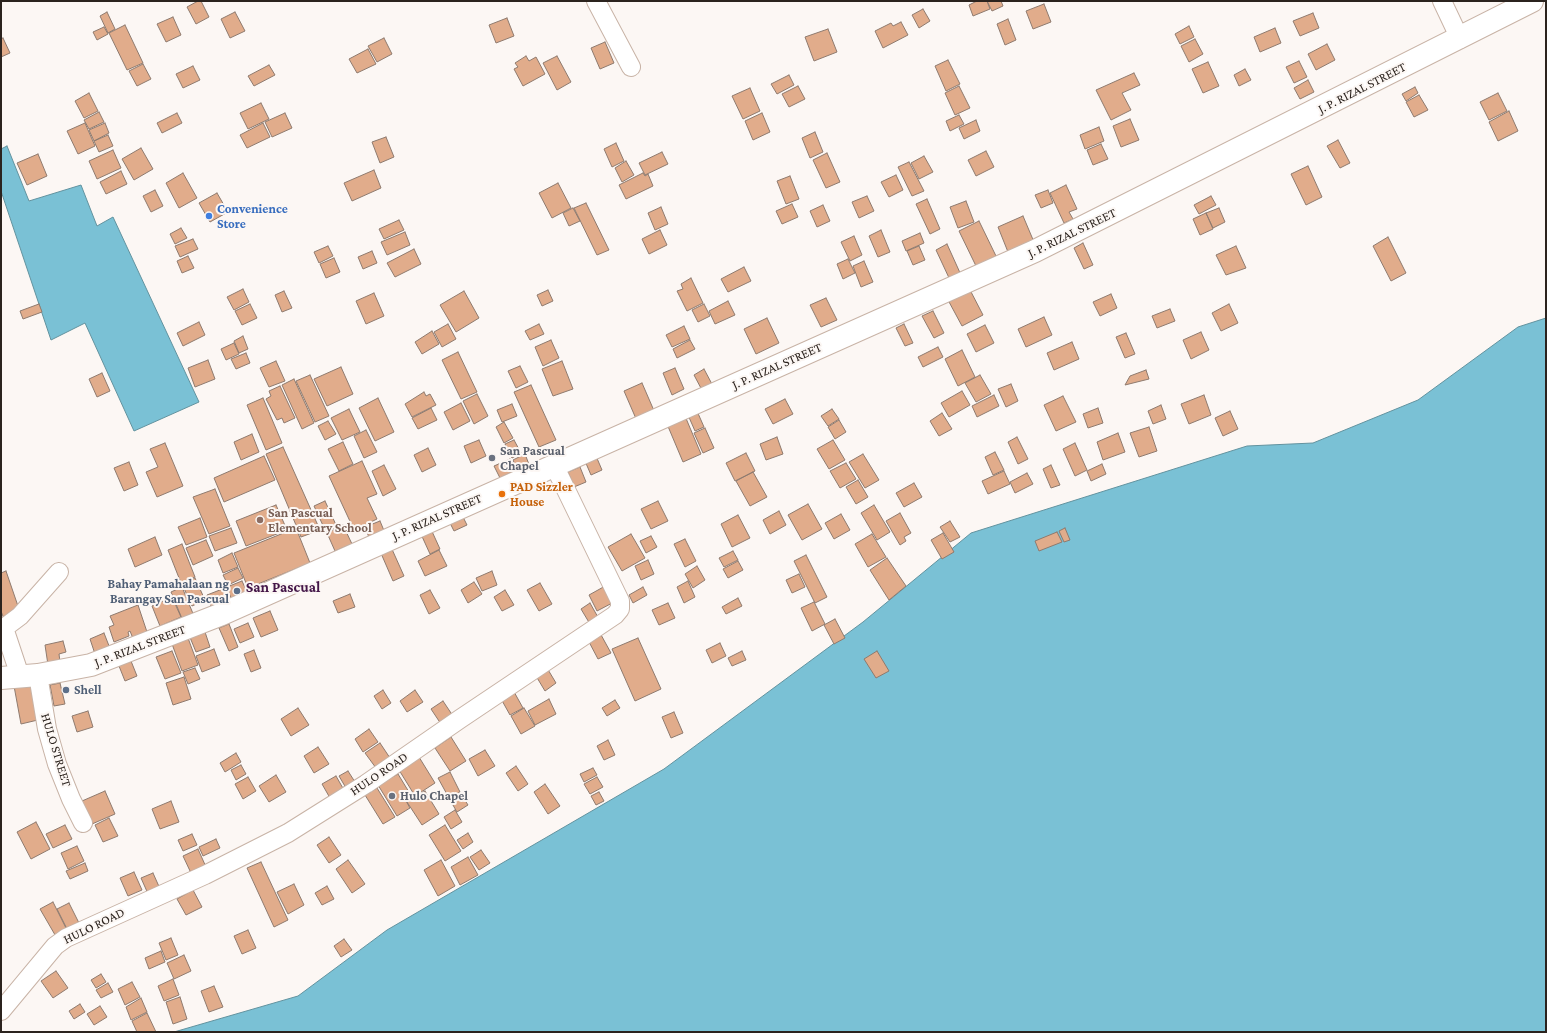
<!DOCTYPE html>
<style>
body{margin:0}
#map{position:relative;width:1547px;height:1033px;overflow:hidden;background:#fcf7f4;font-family:"Crimson Pro",serif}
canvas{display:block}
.frame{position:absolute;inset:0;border:2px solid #2b231e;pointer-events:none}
</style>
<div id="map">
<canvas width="1547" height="1033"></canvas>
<div class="frame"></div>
</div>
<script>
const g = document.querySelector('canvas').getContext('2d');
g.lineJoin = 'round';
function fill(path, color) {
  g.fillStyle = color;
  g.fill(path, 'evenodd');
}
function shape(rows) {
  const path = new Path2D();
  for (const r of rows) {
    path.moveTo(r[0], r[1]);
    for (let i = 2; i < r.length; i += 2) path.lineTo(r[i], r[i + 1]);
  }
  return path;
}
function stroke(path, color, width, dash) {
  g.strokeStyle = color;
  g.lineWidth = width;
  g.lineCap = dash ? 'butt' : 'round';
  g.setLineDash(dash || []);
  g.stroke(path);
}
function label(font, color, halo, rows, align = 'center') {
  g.font = font + ' "Crimson Pro",serif';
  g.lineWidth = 4;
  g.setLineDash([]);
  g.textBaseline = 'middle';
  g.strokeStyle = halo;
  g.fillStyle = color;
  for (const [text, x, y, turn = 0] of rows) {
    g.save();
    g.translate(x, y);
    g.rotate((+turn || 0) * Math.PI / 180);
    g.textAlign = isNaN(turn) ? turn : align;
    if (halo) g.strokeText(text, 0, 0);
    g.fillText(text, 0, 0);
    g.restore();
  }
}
const water = shape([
 [7,146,29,201,81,185,97,226,113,217,199,402,134,431,85,323,51,340,1,191,1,149,7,146],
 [1546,318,1546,1032,174,1032,298,996,387,930,664,769,863,622,971,533,1247,446,1313,443,1418,400,1518,327,1546,318]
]);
const building = shape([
 [198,1,201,1,209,17,196,24,187,7,198,1],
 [977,1,987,1,990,9,973,16,969,5,977,1],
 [987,1,1001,1,1003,6,992,11,987,1],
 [1044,4,1051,22,1033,29,1026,11,1044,4],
 [923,9,930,21,919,28,912,15,923,9],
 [107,12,115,29,108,33,100,16,107,12],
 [235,12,245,31,230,38,221,19,235,12],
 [1313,13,1319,28,1300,36,1293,21,1313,13],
 [173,17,181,35,166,42,157,24,173,17],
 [507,18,514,36,496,43,489,25,507,18],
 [1008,19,1016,40,1005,45,997,24,1008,19],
 [901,22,908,35,883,48,875,31,891,23,893,26,901,22],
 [125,25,143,63,127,70,109,33,125,25],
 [1189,26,1194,37,1180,44,1175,34,1189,26],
 [104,27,108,34,97,40,93,32,104,27],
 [1275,28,1281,43,1260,52,1254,37,1275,28],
 [828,29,837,52,814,61,805,37,828,29],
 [3,38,10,53,1,57,1,39,3,38],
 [384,38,392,54,377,62,368,46,384,38],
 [1195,39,1203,54,1189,62,1181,46,1195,39],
 [605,42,614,63,600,69,591,48,605,42],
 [1327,44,1335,60,1316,70,1308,54,1327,44],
 [368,49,376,64,357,73,349,59,368,49],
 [526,56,529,61,536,57,545,74,523,86,514,69,518,67,515,63,526,56],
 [557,56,571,82,557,90,543,63,557,56],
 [948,60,960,84,946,91,935,66,948,60],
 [1299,61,1307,77,1294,83,1286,67,1299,61],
 [1208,62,1219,86,1203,93,1192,69,1208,62],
 [143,64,151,79,137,86,129,71,143,64],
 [269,65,275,75,254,86,248,76,269,65],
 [193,66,200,80,183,88,176,74,193,66],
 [1245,69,1251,80,1239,86,1234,75,1245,69],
 [1134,73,1140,85,1122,93,1131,110,1111,120,1096,90,1134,73],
 [789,75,794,85,777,94,771,84,789,75],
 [1308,80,1314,92,1300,99,1294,88,1308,80],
 [798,86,805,99,789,107,782,94,798,86],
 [959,86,970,108,955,115,945,93,959,86],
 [1415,87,1418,93,1406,101,1402,94,1415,87],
 [750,88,760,111,743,119,732,96,750,88],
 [89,93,98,111,84,118,75,101,89,93],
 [1498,93,1507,111,1489,120,1480,102,1498,93],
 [1419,95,1428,110,1414,117,1406,102,1419,95],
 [261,103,269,119,248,129,240,113,261,103],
 [1509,111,1518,131,1498,141,1489,122,1509,111],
 [99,112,104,122,89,129,84,120,99,112],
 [177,113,182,123,162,133,157,123,177,113],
 [285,113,292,128,272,137,265,122,285,113],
 [762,113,770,132,753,140,745,121,762,113],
 [959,115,964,124,950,131,946,121,959,115],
 [1130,119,1139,140,1121,147,1113,126,1130,119],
 [976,120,980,131,964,139,959,128,976,120],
 [85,123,95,146,78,154,67,131,85,123],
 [105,123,109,133,94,141,89,130,105,123],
 [263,123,270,137,247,148,240,135,263,123],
 [1099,127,1104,141,1085,149,1080,135,1099,127],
 [815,132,823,152,810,158,802,138,815,132],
 [108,135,113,146,99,152,94,141,108,135],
 [386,137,394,157,380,163,372,142,386,137],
 [1338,140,1350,163,1340,168,1327,146,1338,140],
 [616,143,624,161,612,167,604,149,616,143],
 [1101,144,1108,159,1093,165,1087,150,1101,144],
 [141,148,153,169,134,180,122,159,141,148],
 [113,150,121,168,97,179,89,161,113,150],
 [986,151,994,167,976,176,968,160,986,151],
 [662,152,668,164,645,175,639,163,662,152],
 [827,153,840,182,826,188,813,160,827,153],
 [38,154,47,176,27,185,17,163,38,154],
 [924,156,933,172,919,179,911,163,924,156],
 [626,161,634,175,622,182,615,168,626,161],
 [909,162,924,191,912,196,898,167,909,162],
 [1308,166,1322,197,1306,205,1291,174,1308,166],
 [374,170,381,188,352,201,344,183,374,170],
 [121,171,127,184,106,194,100,182,121,171],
 [183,173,197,198,179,208,166,183,183,173],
 [643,173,645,176,648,174,653,186,626,199,619,185,643,173],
 [896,175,903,190,889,197,881,182,896,175],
 [790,176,799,199,786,204,777,181,790,176],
 [558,183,571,208,552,218,539,193,558,183],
 [1066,185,1077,209,1069,212,1073,219,1064,223,1050,193,1066,185],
 [155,190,163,206,151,212,143,196,155,190],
 [1048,190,1053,203,1041,208,1035,195,1048,190],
 [217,193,228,212,210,222,199,203,217,193],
 [867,196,874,211,859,218,852,202,867,196],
 [1211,196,1216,205,1199,214,1194,205,1211,196],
 [927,199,940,229,930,234,916,204,927,199],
 [966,201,974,222,958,228,950,207,966,201],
 [586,203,609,250,597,255,574,208,586,203],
 [792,204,798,217,782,224,776,211,792,204],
 [823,205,830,221,817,227,810,211,823,205],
 [661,207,668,224,655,230,648,213,661,207],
 [573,208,580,221,569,226,563,213,573,208],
 [1219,208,1225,222,1213,228,1206,213,1219,208],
 [1206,213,1213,229,1200,235,1193,219,1206,213],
 [1023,216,1034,242,1008,252,998,227,1023,216],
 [399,220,404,230,384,239,379,229,399,220],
 [979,221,996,256,976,266,959,231,979,221],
 [181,228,187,238,175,244,170,234,181,228],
 [660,230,667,245,649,254,642,239,660,230],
 [881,230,890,252,878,257,869,236,881,230],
 [405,232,410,245,387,255,381,242,405,232],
 [920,233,924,243,906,251,902,241,920,233],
 [854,236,862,255,850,261,841,242,854,236],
 [1388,237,1406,273,1391,281,1373,246,1388,237],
 [193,239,198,249,180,257,175,246,193,239],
 [1083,243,1093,265,1084,269,1074,248,1083,243],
 [947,244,961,275,950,280,936,250,947,244],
 [328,246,333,256,319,263,314,252,328,246],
 [919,246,925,260,913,265,907,251,919,246],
 [1236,246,1246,268,1226,275,1216,255,1236,246],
 [414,249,421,264,395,277,387,263,414,249],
 [372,251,377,263,363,269,358,257,372,251],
 [188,256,194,268,182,273,177,261,188,256],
 [334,258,340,272,326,278,320,264,334,258],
 [848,259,855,273,843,279,837,264,848,259],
 [864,261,873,282,861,287,853,266,864,261],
 [744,267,751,281,728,292,721,279,744,267],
 [691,278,703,303,687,311,677,291,683,289,681,284,691,278],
 [969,288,983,315,962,326,948,300,969,288],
 [243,289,249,302,234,310,227,297,243,289],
 [548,290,553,301,542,306,537,295,548,290],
 [284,291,292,308,282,312,275,295,284,291],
 [464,291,479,318,456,332,440,305,464,291],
 [374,293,384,316,366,324,356,301,374,293],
 [1111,294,1117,308,1100,316,1093,302,1111,294],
 [826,298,837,320,821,327,810,305,826,298],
 [728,301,735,315,715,324,709,311,728,301],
 [39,304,42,312,23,319,20,311,39,304],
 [250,304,257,318,242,325,235,311,250,304],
 [704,304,710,316,698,322,692,310,704,304],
 [1229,304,1238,323,1221,331,1212,313,1229,304],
 [1170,309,1175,321,1157,328,1152,316,1170,309],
 [933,311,944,333,934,338,922,316,933,311],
 [1044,317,1052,335,1026,347,1018,329,1044,317],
 [767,318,779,343,756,354,744,329,767,318],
 [199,322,205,335,183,346,177,333,199,322],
 [448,324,456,339,442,347,434,332,448,324],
 [539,324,544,334,530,340,525,331,539,324],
 [904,324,913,343,905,346,896,328,904,324],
 [985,325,994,343,976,352,967,334,985,325],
 [684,326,690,339,672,347,666,335,684,326],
 [432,331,439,344,422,354,415,342,432,331],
 [1201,332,1209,350,1191,359,1183,340,1201,332],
 [1126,333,1135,354,1125,358,1116,337,1126,333],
 [243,336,248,349,239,353,234,341,243,336],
 [551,340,559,358,543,366,535,347,551,340],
 [690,340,695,349,677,358,673,349,690,340],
 [1072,342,1079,359,1054,370,1047,353,1072,342],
 [234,343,239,354,226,360,221,349,234,343],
 [938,347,943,357,923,367,918,357,938,347],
 [962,350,975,377,958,386,945,359,962,350],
 [458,352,477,392,461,399,442,360,458,352],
 [246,353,250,363,236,369,231,359,246,353],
 [208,360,215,379,195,387,188,368,208,360],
 [276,361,285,381,269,387,260,368,276,361],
 [562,361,573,389,553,396,542,369,562,361],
 [520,366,528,382,516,388,508,371,520,366],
 [341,367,353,394,327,406,314,379,341,367],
 [675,368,684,389,672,395,663,373,675,368],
 [704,369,713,386,703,392,694,375,704,369],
 [1146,370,1149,379,1125,385,1130,376,1146,370],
 [102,373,110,391,97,397,89,379,102,373],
 [310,375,329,416,315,422,296,381,310,375],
 [980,375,991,394,976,402,965,383,980,375],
 [294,379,314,423,302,429,282,385,294,379],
 [642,383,655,413,637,421,624,391,642,383],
 [1011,384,1018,401,1006,407,998,389,1011,384],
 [531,385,556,440,539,447,514,392,531,385],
 [280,386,295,418,284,423,282,418,277,420,266,399,271,396,269,391,280,386],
 [962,391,970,405,949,417,941,403,962,391],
 [424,392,426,396,430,394,436,405,412,417,405,404,424,392],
 [477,394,488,416,474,424,463,401,477,394],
 [994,395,999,406,977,417,972,406,994,395],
 [1204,395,1211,415,1189,424,1181,404,1204,395],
 [1063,396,1076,422,1056,431,1044,405,1063,396],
 [263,398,282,443,266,450,247,405,263,398],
 [378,398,394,432,375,441,359,408,378,398],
 [785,399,793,414,773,424,765,409,785,399],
 [461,403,470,421,453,430,444,412,461,403],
 [512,404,517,416,502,422,497,410,512,404],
 [1161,405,1166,419,1153,424,1148,411,1161,405],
 [431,408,437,420,418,429,412,418,431,408],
 [1098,408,1103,423,1088,428,1083,414,1098,408],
 [349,409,360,432,342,440,331,418,349,409],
 [832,409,839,419,828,426,821,416,832,409],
 [697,411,704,427,695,431,688,415,697,411],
 [1230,411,1238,429,1223,436,1215,418,1230,411],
 [942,413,952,429,939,436,930,421,942,413],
 [685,416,701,454,683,462,667,424,685,416],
 [839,420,846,432,835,439,828,427,839,420],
 [328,421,336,434,325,440,318,426,328,421],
 [504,422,513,438,504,443,496,427,504,422],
 [1149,427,1157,451,1139,457,1130,433,1149,427],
 [705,428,714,448,703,453,694,433,705,428],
 [366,430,377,452,364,458,354,436,366,430],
 [1118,433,1125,452,1103,460,1097,442,1118,433],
 [252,434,259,452,241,460,234,442,252,434],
 [777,437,783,454,766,460,760,444,777,437],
 [1017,437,1028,459,1018,464,1008,442,1017,437],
 [479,440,486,456,471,463,464,446,479,440],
 [514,440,521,453,512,458,505,444,514,440],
 [833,440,845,460,829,469,817,449,833,440],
 [343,442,353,464,339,471,328,449,343,442],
 [165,443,183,486,157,497,146,472,158,467,150,449,165,443],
 [1075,443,1087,470,1075,476,1063,449,1075,443],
 [283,447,320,530,301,537,266,454,283,447],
 [428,448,436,465,422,472,414,455,428,448],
 [995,452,1004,470,993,475,985,457,995,452],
 [746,453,755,471,735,481,726,463,746,453],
 [525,454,530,467,518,472,513,460,525,454],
 [863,454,879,480,865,488,849,462,863,454],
 [264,456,275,480,224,502,214,478,264,456],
 [596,456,602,470,591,475,585,461,596,456],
 [510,459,516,470,500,478,494,466,510,459],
 [362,461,377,494,367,498,377,519,354,530,329,476,362,461],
 [129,462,138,485,124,491,114,468,129,462],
 [846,463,856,479,840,488,830,471,846,463],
 [1102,464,1106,474,1091,481,1087,471,1102,464],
 [384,465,396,489,383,496,372,471,384,465],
 [1051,465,1060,485,1051,488,1043,469,1051,465],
 [580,467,586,482,574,487,568,472,580,467],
 [1004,471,1010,484,988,494,982,481,1004,471],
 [753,472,767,497,750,506,736,481,753,472],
 [1027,473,1033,484,1015,493,1010,482,1027,473],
 [858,480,868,497,856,504,846,487,858,480],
 [914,483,922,497,904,507,896,493,914,483],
 [215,489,230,526,209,534,193,497,215,489],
 [325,501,337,527,326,532,314,506,325,501],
 [658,501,668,521,651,529,641,509,658,501],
 [808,504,822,529,802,540,788,515,808,504],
 [276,505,287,530,246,546,236,521,276,505],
 [874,505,890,532,877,540,861,513,874,505],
 [779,511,786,525,770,534,763,520,779,511],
 [900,513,911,533,904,537,906,541,900,545,886,521,900,513],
 [841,514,850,530,834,539,825,523,841,514],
 [462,515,467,525,454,531,449,521,462,515],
 [738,515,750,538,732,547,721,524,738,515],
 [200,518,207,537,186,545,178,527,200,518],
 [380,521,385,533,370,540,365,527,380,521],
 [950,521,960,537,950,542,940,527,950,521],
 [343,525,352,544,335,551,327,533,343,525],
 [430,527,440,549,430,554,420,532,430,527],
 [231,528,237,543,215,551,209,536,231,528],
 [296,528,310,563,248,588,234,553,296,528],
 [1065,528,1070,540,1064,542,1059,531,1065,528],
 [1057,532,1062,542,1039,551,1035,541,1057,532],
 [943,533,954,552,942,559,931,540,943,533],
 [631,534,645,558,622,571,608,547,631,534],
 [872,534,886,557,868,567,855,544,872,534],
 [651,536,657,547,646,553,640,541,651,536],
 [155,537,162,555,135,567,128,549,155,537],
 [685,539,696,561,685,567,674,544,685,539],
 [206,540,213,556,193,565,186,548,206,540],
 [182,544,195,577,181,583,168,550,182,544],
 [391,547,404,576,393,581,380,551,391,547],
 [439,550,447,566,425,576,418,561,439,550],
 [733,551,738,560,724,567,719,558,733,551],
 [232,553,238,567,223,573,218,560,232,553],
 [806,555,827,597,815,603,794,561,806,555],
 [887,558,906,586,889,600,870,570,887,558],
 [648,560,654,574,641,580,635,566,648,560],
 [738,561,743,570,728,578,723,569,738,561],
 [697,566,705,580,693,588,685,574,697,566],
 [238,568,243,578,228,585,223,575,238,568],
 [6,571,19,609,4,619,1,611,1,573,6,571],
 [492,571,497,585,482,591,476,578,492,571],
 [799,574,805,587,792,593,786,580,799,574],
 [195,578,205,600,192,606,182,584,195,578],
 [242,581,248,594,232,601,227,587,242,581],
 [688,581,695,597,684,603,677,587,688,581],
 [474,582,482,594,468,603,461,590,474,582],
 [540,583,552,604,539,611,527,590,540,583],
 [607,585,616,601,597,611,589,595,607,585],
 [182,587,194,616,183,621,171,592,182,587],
 [643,587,647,595,633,603,629,595,643,587],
 [225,588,230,601,212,609,207,595,225,588],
 [430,590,440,608,429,614,420,595,430,590],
 [505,590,514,605,502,611,494,597,505,590],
 [350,594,355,607,338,613,333,601,350,594],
 [172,597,181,617,160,626,152,606,172,597],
 [738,598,742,606,726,614,722,607,738,598],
 [814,602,825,624,812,631,801,608,814,602],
 [590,603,599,619,590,624,581,609,590,603],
 [668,603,675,618,659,625,652,610,668,603],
 [138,605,148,635,134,641,130,631,128,632,129,636,114,642,109,627,114,625,110,616,138,605],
 [270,611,278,630,261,637,253,618,270,611],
 [835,619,845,638,834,644,824,625,835,619],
 [248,623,254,637,240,643,234,629,248,623],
 [229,624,238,647,229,651,219,628,229,624],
 [204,629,210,647,196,652,189,635,204,629],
 [104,633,111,651,96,657,90,639,104,633],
 [600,633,611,653,598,659,588,640,600,633],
 [188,638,198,665,182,671,172,644,188,638],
 [638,638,661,689,635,701,612,649,638,638],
 [63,641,66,652,59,654,60,662,48,665,45,645,63,641],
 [720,643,726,656,712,663,706,650,720,643],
 [214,649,220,665,202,672,196,656,214,649],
 [254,650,261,668,251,672,244,654,254,650],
 [172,651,181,673,165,679,156,657,172,651],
 [742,651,746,660,732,666,728,658,742,651],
 [877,651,889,671,876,678,864,659,877,651],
 [131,661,137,676,125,681,119,666,131,661],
 [195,668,200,679,188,684,183,672,195,668],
 [547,668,556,683,545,691,536,676,547,668],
 [184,677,191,699,173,705,166,683,184,677],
 [34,682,42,719,21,724,14,686,34,682],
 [60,683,65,704,54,706,50,685,60,683],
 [383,690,391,703,382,709,374,696,383,690],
 [415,690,423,702,407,712,400,701,415,690],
 [513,690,523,708,510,715,500,697,513,690],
 [549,699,556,714,535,725,528,711,549,699],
 [615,700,620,708,607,716,602,708,615,700],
 [443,701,453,716,441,724,431,709,443,701],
 [298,708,309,725,291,736,281,719,298,708],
 [524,708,535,726,521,734,511,716,524,708],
 [88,711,93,727,77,732,72,716,88,711],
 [674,712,683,733,671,738,662,717,674,712],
 [369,729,378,742,363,752,355,739,369,729],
 [451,737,466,761,450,771,435,748,451,737],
 [608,740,615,755,604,760,597,746,608,740],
 [380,743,390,758,376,768,365,753,380,743],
 [318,747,329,764,314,773,304,756,318,747],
 [485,750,495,766,478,776,469,759,485,750],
 [236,753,241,762,225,772,220,763,236,753],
 [419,757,435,783,415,796,399,770,419,757],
 [241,765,246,774,236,780,231,770,241,765],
 [516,766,528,784,518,791,506,773,516,766],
 [593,768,597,775,584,782,580,774,593,768],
 [348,771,355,782,346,788,339,776,348,771],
 [450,772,460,792,449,798,438,778,450,772],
 [398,774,412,797,406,801,410,808,397,816,378,785,398,774],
 [276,775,286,792,269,802,259,786,276,775],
 [336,776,344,790,330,798,322,784,336,776],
 [248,777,256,791,243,799,235,784,248,777],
 [597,777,603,787,590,794,584,784,597,777],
 [545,784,560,806,548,814,534,792,545,784],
 [377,788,395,817,383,824,365,795,377,788],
 [105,791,115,814,92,824,82,801,105,791],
 [425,791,439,814,422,825,407,802,425,791],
 [599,792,604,801,596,805,591,796,599,792],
 [461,794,468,805,457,812,450,800,461,794],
 [171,801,179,822,160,829,152,809,171,801],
 [455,810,462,822,451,829,444,817,455,810],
 [109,818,118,836,103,842,95,825,109,818],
 [36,822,50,849,31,859,17,832,36,822],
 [65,825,72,839,53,848,46,834,65,825],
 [445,825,461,851,445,861,429,835,445,825],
 [468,833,473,842,463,849,457,840,468,833],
 [192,834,197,845,183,851,178,840,192,834],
 [329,837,341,855,329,863,317,845,329,837],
 [216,839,220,848,203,856,199,847,216,839],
 [77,846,84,861,68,869,61,853,77,846],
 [198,849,206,867,191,873,183,856,198,849],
 [481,850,490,863,479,870,470,857,481,850],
 [468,857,478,875,460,885,451,867,468,857],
 [348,860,365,884,352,893,336,869,348,860],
 [441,860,455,886,438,896,424,870,441,860],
 [261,862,288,920,274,927,247,868,261,862],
 [85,863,88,871,70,879,66,871,85,863],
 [134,872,142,890,128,896,120,878,134,872],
 [153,873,161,891,149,896,141,878,153,873],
 [294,884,304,905,288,914,277,892,294,884],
 [327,886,334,899,322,905,315,893,327,886],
 [193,890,202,907,186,915,177,899,193,890],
 [53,902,69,934,58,940,40,909,53,902],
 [69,903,81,927,69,933,57,909,69,903],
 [248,930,256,948,242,954,234,936,248,930],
 [171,938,178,955,166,960,159,943,171,938],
 [344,939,352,950,341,957,334,946,344,939],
 [161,951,165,962,149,969,145,958,161,951],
 [184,955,191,971,174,979,167,963,184,955],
 [56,971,68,988,53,998,41,981,56,971],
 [101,974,106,982,96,988,91,980,101,974],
 [173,979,179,995,164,1001,158,986,173,979],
 [132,982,140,997,125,1005,118,989,132,982],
 [108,983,113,992,101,998,96,990,108,983],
 [214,986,223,1007,209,1012,201,991,214,986],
 [180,997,187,1019,173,1024,166,1002,180,997],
 [141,998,147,1012,131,1020,126,1007,141,998],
 [80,1004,85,1012,74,1019,69,1011,80,1004],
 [100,1006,107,1017,94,1025,87,1014,100,1006],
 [147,1013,156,1032,137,1032,132,1021,147,1013]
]);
const minor = shape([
 [596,1,631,67],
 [1442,1,1460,39],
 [38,675,47,729,57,764,71,799,83,823],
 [20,676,4,628,20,616,59,572],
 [1,1011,55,946,66,938,205,875,288,833,366,784,460,719,615,615,620,609,620,601,554,465]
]);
const major = shape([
 [1,678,38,675,91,665,222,614,1035,251,1532,1]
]);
const markers = [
 [209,216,4,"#3f7fe0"],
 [492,458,4,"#6b7280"],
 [502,494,4,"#e8710a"],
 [260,520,4,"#8d6e63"],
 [237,591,4,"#5c6f8a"],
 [66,690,4,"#5c6f8a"],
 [392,796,4,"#6b7280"]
];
const streetNames = [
 ["J. P. RIZAL STREET",1362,88,-27],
 ["J. P. RIZAL STREET",1072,233,-26],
 ["J. P. RIZAL STREET",777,366,-24],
 ["J. P. RIZAL STREET",437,517,-24],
 ["J. P. RIZAL STREET",140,646,-21],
 ["HULO STREET",56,750,73],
 ["HULO ROAD",379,774,-34],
 ["HULO ROAD",94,926,-26]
];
const shopNames = [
 ["Convenience",217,209],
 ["Store",217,224]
];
const worshipNames = [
 ["San Pascual",500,451],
 ["Chapel",500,466],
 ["Hulo Chapel",400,796]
];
const foodNames = [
 ["PAD Sizzler",510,487],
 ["House",510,502]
];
const educationNames = [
 ["San Pascual",268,513],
 ["Elementary School",268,528]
];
const serviceNames = [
 ["Bahay Pamahalaan ng",229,584],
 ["Barangay San Pascual",229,599],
 ["Shell",74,690,"left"]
];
const quarterNames = [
 ["San Pascual",283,587]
];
fill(water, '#7ac1d5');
stroke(water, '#62929e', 1);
fill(building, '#e1ac8b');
stroke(building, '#8e7a6e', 1);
stroke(minor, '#c8b3a6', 20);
stroke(major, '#c8b3a6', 24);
stroke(minor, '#fff', 18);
stroke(major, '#fff', 22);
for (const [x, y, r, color] of markers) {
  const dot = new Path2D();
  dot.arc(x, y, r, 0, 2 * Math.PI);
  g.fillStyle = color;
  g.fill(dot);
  stroke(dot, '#fcf7f4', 1.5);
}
label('13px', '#2b231e', '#fcf7f4', streetNames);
label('bold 13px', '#366cbe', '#fcf7f4', shopNames, 'left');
label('bold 13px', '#5b616d', '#fcf7f4', worshipNames, 'left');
label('bold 13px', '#c56008', '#fcf7f4', foodNames, 'left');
label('bold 13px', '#785e54', '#fcf7f4', educationNames, 'left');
label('bold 13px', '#4e5e75', '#fcf7f4', serviceNames, 'right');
label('bold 15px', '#441749', '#fcf7f4', quarterNames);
</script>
